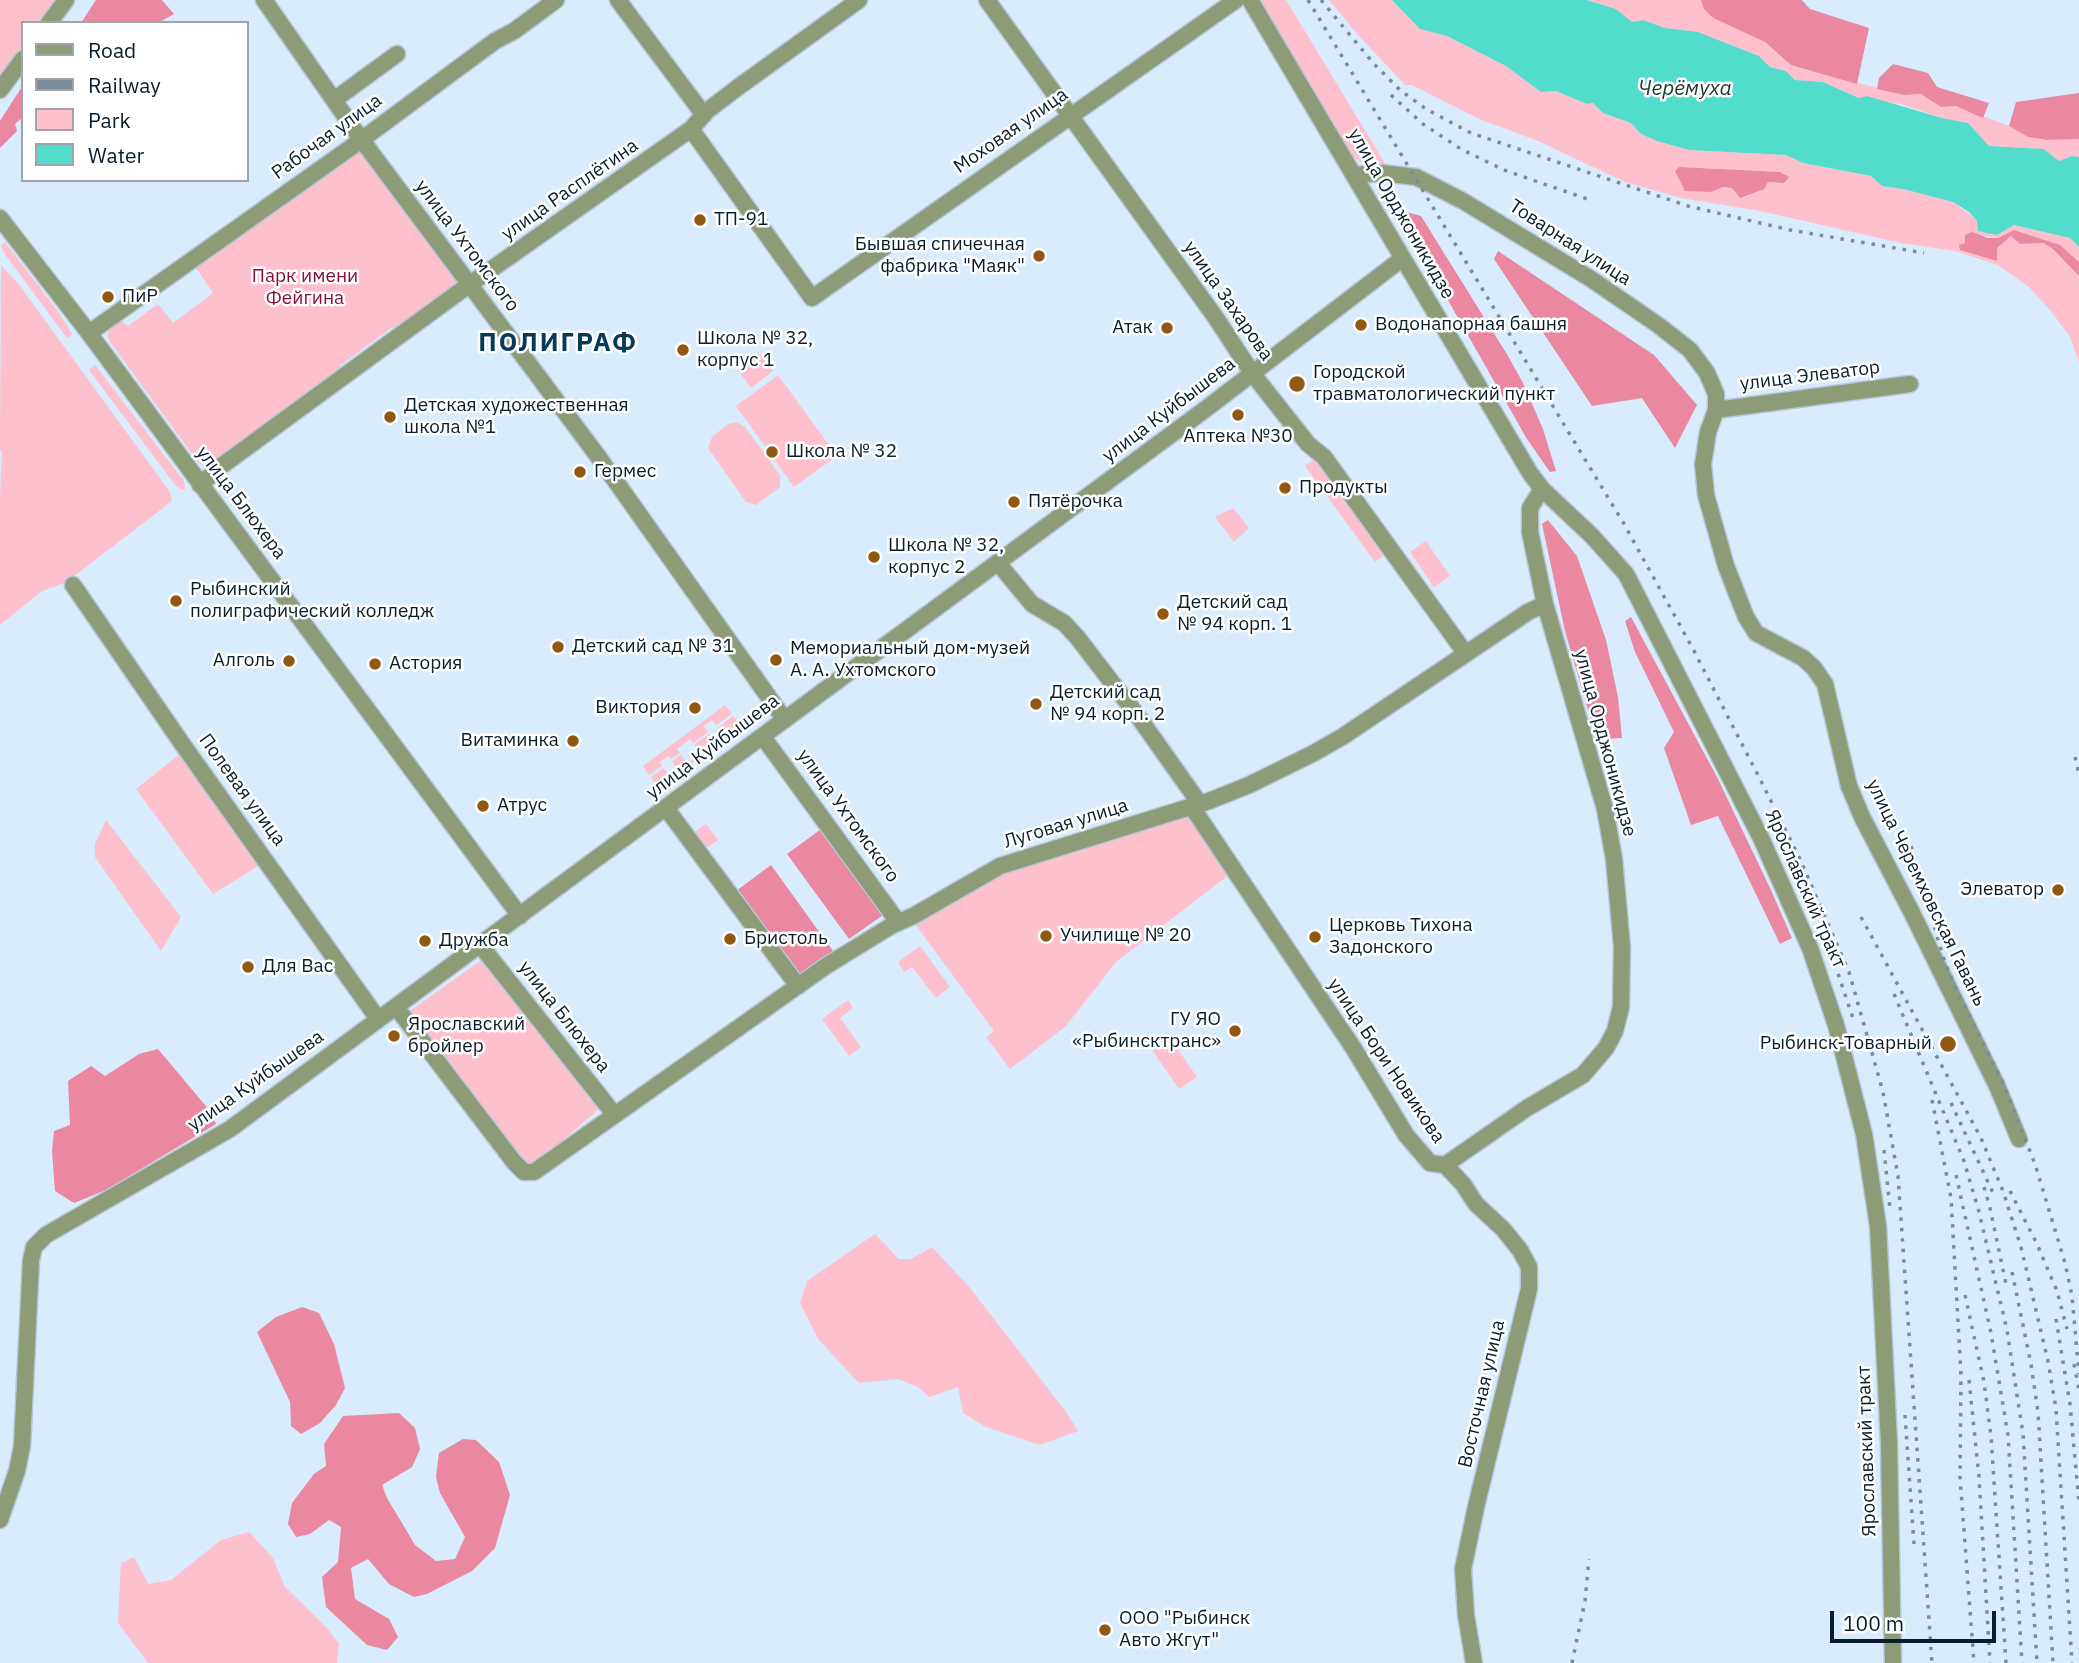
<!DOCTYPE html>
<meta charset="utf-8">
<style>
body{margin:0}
#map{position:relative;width:2079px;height:1663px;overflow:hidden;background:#d8ecfd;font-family:"IBM Plex Sans",sans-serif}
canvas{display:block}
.legend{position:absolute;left:21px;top:21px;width:228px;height:161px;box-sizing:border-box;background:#fff;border:2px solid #9da5ab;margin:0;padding:9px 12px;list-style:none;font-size:21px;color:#091d2c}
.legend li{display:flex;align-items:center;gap:14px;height:35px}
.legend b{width:35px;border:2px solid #9da5ab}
.scale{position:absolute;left:1830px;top:1611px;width:166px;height:32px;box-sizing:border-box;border:4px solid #091d2c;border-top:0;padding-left:9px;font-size:21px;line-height:24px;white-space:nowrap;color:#091d2c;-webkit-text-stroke:5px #fff;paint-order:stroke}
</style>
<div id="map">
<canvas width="2079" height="1663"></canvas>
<ul class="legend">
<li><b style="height:9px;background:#8d9b76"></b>Road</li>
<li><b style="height:9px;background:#788c9c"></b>Railway</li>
<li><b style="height:19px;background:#fec0cd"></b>Park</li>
<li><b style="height:19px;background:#51dccc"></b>Water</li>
</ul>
<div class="scale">100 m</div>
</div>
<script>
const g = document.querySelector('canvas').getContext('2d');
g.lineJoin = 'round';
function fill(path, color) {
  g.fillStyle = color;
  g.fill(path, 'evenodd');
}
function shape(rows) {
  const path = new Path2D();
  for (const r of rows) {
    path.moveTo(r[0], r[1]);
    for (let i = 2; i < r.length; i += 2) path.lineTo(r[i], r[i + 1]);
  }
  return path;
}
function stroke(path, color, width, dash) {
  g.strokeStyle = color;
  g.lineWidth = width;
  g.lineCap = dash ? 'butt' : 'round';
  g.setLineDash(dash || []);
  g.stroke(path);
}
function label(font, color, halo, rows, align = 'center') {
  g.font = font + ' "IBM Plex Sans",sans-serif';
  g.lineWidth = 5;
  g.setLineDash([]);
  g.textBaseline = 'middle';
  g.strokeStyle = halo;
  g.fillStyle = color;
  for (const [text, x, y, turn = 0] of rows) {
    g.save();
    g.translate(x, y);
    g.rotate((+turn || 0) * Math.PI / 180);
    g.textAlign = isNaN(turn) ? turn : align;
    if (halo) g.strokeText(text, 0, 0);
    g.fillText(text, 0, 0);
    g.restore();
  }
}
const green = shape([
 [0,0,56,0,40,23,23,23,23,46,0,78],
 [1256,0,1286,0,1389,170,1364,165,1348,152],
 [1329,0,1392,0,1420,29,1447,36,1506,66,1541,92,1556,91,1587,104,1593,103,1603,113,1631,123,1641,134,1657,141,1689,150,1786,155,1803,163,1871,176,1882,186,1903,189,1953,202,1997,235,2014,225,2070,238,2079,247,2079,262,2060,245,2014,230,1998,238,1978,235,1997,261,1997,248,2011,236,2020,244,2043,243,2053,249,2075,271,2079,276,2079,362,2070,337,2051,311,2029,287,1998,265,1955,251,1901,243,1760,211,1681,198,1625,182,1538,141,1477,118,1412,85,1405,85,1360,37],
 [1679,167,1780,172,1784,183,1768,182,1732,188,1723,187,1675,171],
 [1587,0,1701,0,1704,9,1713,18,1765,42,1791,65,1904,95,1921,94,1941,107,1956,106,2009,126,2028,137,2047,140,2079,139,2079,157,2072,156,2059,161,2044,149,1989,146,1968,123,1942,118,1901,104,1860,98,1823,82,1795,80,1786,71,1770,67,1759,56,1698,32,1665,28,1643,20,1632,22,1616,9],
 [358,149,364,152,462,283,401,327,391,328,341,365,337,375,210,467,204,467,198,462,110,342,108,337,108,329,119,319,128,326,158,304,173,323,213,293,194,265],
 [5,242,57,310,72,334,67,338,4,253,1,245],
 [1,265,20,286,170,492,172,501,65,583,42,591,0,625,0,498,2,451,0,451],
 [759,353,773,371,751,388,738,370],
 [95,365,184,481,185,488,183,490,176,486,89,370],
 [778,375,837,456,794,487,736,406],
 [736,422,745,427,780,475,780,487,756,505,746,502,708,448,712,437,728,424],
 [1317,457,1387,553,1375,562,1305,466],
 [1233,508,1249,528,1234,542,1215,517],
 [1426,541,1450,576,1434,587,1410,552],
 [725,705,732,714,716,725,712,720,704,726,708,732,693,743,690,739,677,749,680,753,671,759,668,756,660,762,662,766,649,775,643,766],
 [733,716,742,727,659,788,651,777,663,768,670,776,678,770,672,761,681,755,687,763,700,753,694,745,709,734,715,742,723,736,718,728],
 [180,754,260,865,213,894,136,789],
 [1185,815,1190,816,1230,874,1117,961,1065,1027,1010,1069,986,1037,994,1031,915,924,1002,871],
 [106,820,181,917,161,951,95,857,95,844],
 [706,824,718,840,705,849,693,833],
 [920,946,950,987,936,998,912,967,904,972,898,962],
 [484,958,601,1107,534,1166,525,1167,407,1013],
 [848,1000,853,1008,840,1018,861,1047,849,1056,822,1019],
 [1170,1038,1197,1077,1179,1089,1152,1050],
 [875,1234,899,1259,911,1259,932,1247,970,1288,1066,1412,1078,1431,1040,1445,986,1427,963,1413,958,1387,929,1397,918,1387,898,1379,859,1383,818,1339,800,1303,807,1281],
 [249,1532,273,1558,285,1587,327,1628,339,1644,337,1663,148,1663,118,1623,121,1563,134,1557,148,1584,171,1580,221,1540]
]);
const forest = shape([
 [96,0,162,0,174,14,158,23,81,23],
 [1701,0,1802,0,1810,9,1869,28,1857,84,1791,65,1765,42,1713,18,1704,9],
 [1893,64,1928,73,1937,87,1989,103,1983,118,1956,106,1941,107,1921,94,1904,95,1877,89,1879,78],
 [23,85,23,117,15,124,17,131,0,148,0,121],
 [2079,93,2079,139,2047,140,2028,137,2009,126,2016,102],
 [1679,167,1780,172,1789,177,1784,183,1768,182,1764,189,1740,198,1732,188,1723,187,1711,192,1685,191,1675,171],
 [1396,209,1421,216,1508,356,1523,383,1543,429,1556,471,1550,472,1527,439],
 [2014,230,2060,245,2079,262,2079,276,2053,249,2043,243,2020,244,2011,236,1997,248,1997,261,1960,250,1959,245,1965,243,1965,235,1972,232,1988,238,1998,238],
 [1498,251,1654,355,1697,405,1675,448,1642,398,1592,406,1494,259],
 [1548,520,1577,556,1606,640,1618,697,1622,738,1605,739,1590,717,1565,631,1542,524],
 [1631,617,1717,777,1770,888,1792,938,1780,944,1718,816,1691,825,1664,748,1674,732,1635,652,1625,621],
 [824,827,886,913,849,939,787,854],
 [771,865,833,951,798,977,736,891],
 [158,1049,210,1111,216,1124,106,1190,74,1203,55,1191,52,1151,54,1131,70,1125,68,1081,91,1066,105,1076,139,1054],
 [302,1307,319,1313,334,1344,345,1388,336,1405,320,1423,301,1434,291,1426,290,1402,257,1332,276,1317],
 [399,1413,415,1428,420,1449,412,1467,382,1485,387,1498,415,1545,436,1561,455,1559,465,1537,440,1493,436,1477,439,1453,463,1439,476,1440,499,1462,510,1495,495,1548,472,1571,427,1594,414,1597,389,1584,368,1559,351,1568,355,1599,389,1619,398,1637,387,1650,367,1645,326,1607,322,1577,338,1562,341,1527,329,1520,310,1534,296,1537,288,1524,292,1503,314,1474,326,1466,324,1444,343,1416]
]);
const water = shape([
 [1392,0,1587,0,1616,9,1632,22,1643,20,1665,28,1698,32,1759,56,1770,67,1786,71,1795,80,1823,82,1859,98,1867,96,1942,118,1968,123,1989,146,2044,149,2059,161,2072,156,2079,157,2079,247,2070,238,2014,225,1997,235,1978,231,1977,221,1969,212,1953,202,1903,189,1882,186,1871,176,1803,163,1786,155,1689,150,1657,141,1641,134,1631,123,1603,113,1593,103,1587,104,1556,91,1541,92,1506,66,1447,36,1420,29]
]);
const minor = shape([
 [264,0,361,139,597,455,785,720],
 [618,0,704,115],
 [987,0,1216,318,1252,373,1308,444,1324,457,1466,654],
 [1250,0,1530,473,1542,489,1592,536,1626,574,1761,838,1810,948,1836,1025,1864,1134,1878,1226,1889,1443,1893,1663],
 [49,23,66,0],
 [0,90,23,59],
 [334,100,397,54],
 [691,129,812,298,1236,0],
 [1355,175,1381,173,1416,177,1463,201,1591,279,1658,325,1690,350,1707,373,1716,394,1716,410,1708,432,1703,464,1706,495,1726,566,1746,617,1756,633,1803,658,1814,668,1825,684,1849,786,1862,817,1911,911,1998,1088,2019,1139],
 [0,218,89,333,520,916],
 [89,333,353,146,495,41,514,31,556,0],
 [1716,410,1910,384],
 [200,485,220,467,459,292,691,129,707,111,737,88,859,0],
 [998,563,1032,604,1064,623,1077,637,1137,715,1200,804],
 [73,585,183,745,378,1019],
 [763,737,898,922],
 [1192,807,1354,1049,1406,1135,1430,1163,1445,1165,1527,1108,1583,1075,1606,1048,1615,1031,1621,1007,1622,947,1614,859,1605,809,1545,604,1530,532,1530,508,1542,489],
 [666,808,798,986],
 [481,946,614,1114],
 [396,1007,514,1162,524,1172,534,1172,826,966,891,926,915,915,1000,866,1209,801,1249,785,1312,754,1342,737,1528,612,1545,604],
 [1445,1165,1463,1184,1476,1204,1503,1229,1520,1250,1529,1267,1529,1289,1476,1507,1463,1569,1466,1615,1474,1663],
 [0,1520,17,1471,22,1446,31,1260,34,1247,46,1235,230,1129,1207,408,1403,258]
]);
const rail = shape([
 [1308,0,1624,524,1693,649,1761,781,1800,859,1849,972,1883,1092,1898,1176,1932,1663],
 [1321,0,1374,64,1400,90,1426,109,1471,133,1688,206,1790,230,1924,253],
 [1391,95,1423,124,1461,149,1504,170,1587,199],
 [2075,757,2079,774],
 [1908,836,1945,963,1956,989,2003,1083,2035,1164,2065,1263,2072,1296,2079,1374],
 [1861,917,1981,1138,2003,1191,2021,1247,2048,1361,2056,1409,2072,1663],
 [1828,944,1854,1021],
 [1894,994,1964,1161,1979,1212,2007,1330,2023,1434,2037,1663],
 [1932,1100,1951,1198,1961,1375,1960,1477,1974,1663],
 [1951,1103,1994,1195],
 [1884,1150,1890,1209],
 [1956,1175,1991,1333,2008,1435,2022,1663],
 [1984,1187,1990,1208,2007,1289],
 [2010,1191,2037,1244,2057,1291,2067,1329],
 [2012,1272,2031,1364,2038,1412,2053,1663],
 [1965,1295,1984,1382,1991,1436,2006,1663],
 [2056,1319,2070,1404,2079,1503],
 [2074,1364,2079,1390],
 [1969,1380,1979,1477,1990,1663],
 [1905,1415,1914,1544],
 [1572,1663,1585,1601,1589,1559]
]);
const markers = [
 [700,220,7,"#915813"],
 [1039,256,7,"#915813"],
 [108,297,7,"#915813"],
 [1361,325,7,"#915813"],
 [1167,328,7,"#915813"],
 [683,350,7,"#915813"],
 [1297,384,9,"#915813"],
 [1238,415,7,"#915813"],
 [390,417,7,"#915813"],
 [772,452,7,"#915813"],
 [580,472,7,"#915813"],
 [1285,488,7,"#915813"],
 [1014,502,7,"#915813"],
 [874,557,7,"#915813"],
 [176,601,7,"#915813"],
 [1163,614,7,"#915813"],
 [558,647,7,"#915813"],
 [776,660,7,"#915813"],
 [289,661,7,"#915813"],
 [375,664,7,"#915813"],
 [1036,704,7,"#915813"],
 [695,708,7,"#915813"],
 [573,741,7,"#915813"],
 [483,806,7,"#915813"],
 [2058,890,7,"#915813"],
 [1046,936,7,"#915813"],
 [1315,937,7,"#915813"],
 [730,939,7,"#915813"],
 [425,941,7,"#915813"],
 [248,967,7,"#915813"],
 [1235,1031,7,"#915813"],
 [394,1036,7,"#915813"],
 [1948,1044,9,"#915813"],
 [1105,1630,7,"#915813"]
];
const streetNames = [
 ["Моховая улица",1011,131,-35],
 ["Рабочая улица",327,137,-36],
 ["улица Расплётина",570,190,-35],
 ["улица Орджоникидзе",1401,214,60],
 ["Товарная улица",1570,243,33],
 ["улица Ухтомского",467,246,53],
 ["улица Захарова",1228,301,55],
 ["улица Элеватор",1810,376,-7],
 ["улица Куйбышева",1169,410,-37],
 ["улица Блюхера",241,503,53],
 ["улица Орджоникидзе",1605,743,75],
 ["улица Куйбышева",713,747,-37],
 ["Полевая улица",242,790,54],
 ["улица Ухтомского",848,816,54],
 ["Луговая улица",1066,824,-17],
 ["Ярославский тракт",1805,889,66],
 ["улица Черемховская Гавань",1926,893,64],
 ["улица Блюхера",564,1017,52],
 ["улица Бори Новикова",1386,1061,56],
 ["улица Куйбышева",256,1081,-35],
 ["Восточная улица",1482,1394,-77],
 ["Ярославский тракт",1867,1451,-92]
];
const poiNames = [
 ["ТП-91",714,220],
 ["Бывшая спичечная",1025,245,"right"],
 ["фабрика \"Маяк\"",1025,267,"right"],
 ["ПиР",122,297],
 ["Водонапорная башня",1375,325],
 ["Атак",1153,328,"right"],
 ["Школа № 32,",697,339],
 ["корпус 1",697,361],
 ["Городской",1313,373],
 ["травматологический пункт",1313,395],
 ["Детская художественная",404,406],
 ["школа №1",404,428],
 ["Аптека №30",1238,437,"center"],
 ["Школа № 32",786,452],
 ["Гермес",594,472],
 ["Продукты",1299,488],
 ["Пятёрочка",1028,502],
 ["Школа № 32,",888,546],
 ["корпус 2",888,568],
 ["Рыбинский",190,590],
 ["полиграфический колледж",190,612],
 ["Детский сад",1177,603],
 ["№ 94 корп. 1",1177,625],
 ["Детский сад № 31",572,647],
 ["Мемориальный дом-музей",790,649],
 ["А. А. Ухтомского",790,671],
 ["Алголь",275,661,"right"],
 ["Астория",389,664],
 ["Детский сад",1050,693],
 ["№ 94 корп. 2",1050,715],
 ["Виктория",681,708,"right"],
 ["Витаминка",559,741,"right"],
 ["Атрус",497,806],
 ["Элеватор",2044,890,"right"],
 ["Церковь Тихона",1329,926],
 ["Задонского",1329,948],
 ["Училище № 20",1060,936],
 ["Бристоль",744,939],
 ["Дружба",439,941],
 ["Для Вас",262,967],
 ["ГУ ЯО",1221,1020,"right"],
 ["«Рыбинсктранс»",1221,1042,"right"],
 ["Ярославский",408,1025],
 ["бройлер",408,1047],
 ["Рыбинск-Товарный",1932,1044,"right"],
 ["ООО \"Рыбинск",1119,1619],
 ["Авто Жгут\"",1119,1641]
];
const parkNames = [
 ["Парк имени",305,277],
 ["Фейгина",305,299]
];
const waterNames = [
 ["Черёмуха",1685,89]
];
const districtNames = [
 ["ПОЛИГРАФ",558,343]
];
fill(green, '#fec0cd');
fill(forest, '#ea88a1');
fill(water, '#51dccc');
stroke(minor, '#b3c7d7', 19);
stroke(minor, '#8d9b76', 16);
stroke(rail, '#788c9c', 3.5, [3.5, 7]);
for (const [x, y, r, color] of markers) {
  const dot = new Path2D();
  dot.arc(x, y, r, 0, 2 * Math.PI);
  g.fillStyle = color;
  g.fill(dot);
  stroke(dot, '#fff', 2.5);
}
label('19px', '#091d2c', '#fff', streetNames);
label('19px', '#091d2c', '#fff', poiNames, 'left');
label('19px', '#850f3f', '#fff', parkNames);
label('italic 21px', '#1d3531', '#fff', waterNames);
g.letterSpacing = '2px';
label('bold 26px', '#053a5c', '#fff', districtNames);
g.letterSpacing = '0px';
</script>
